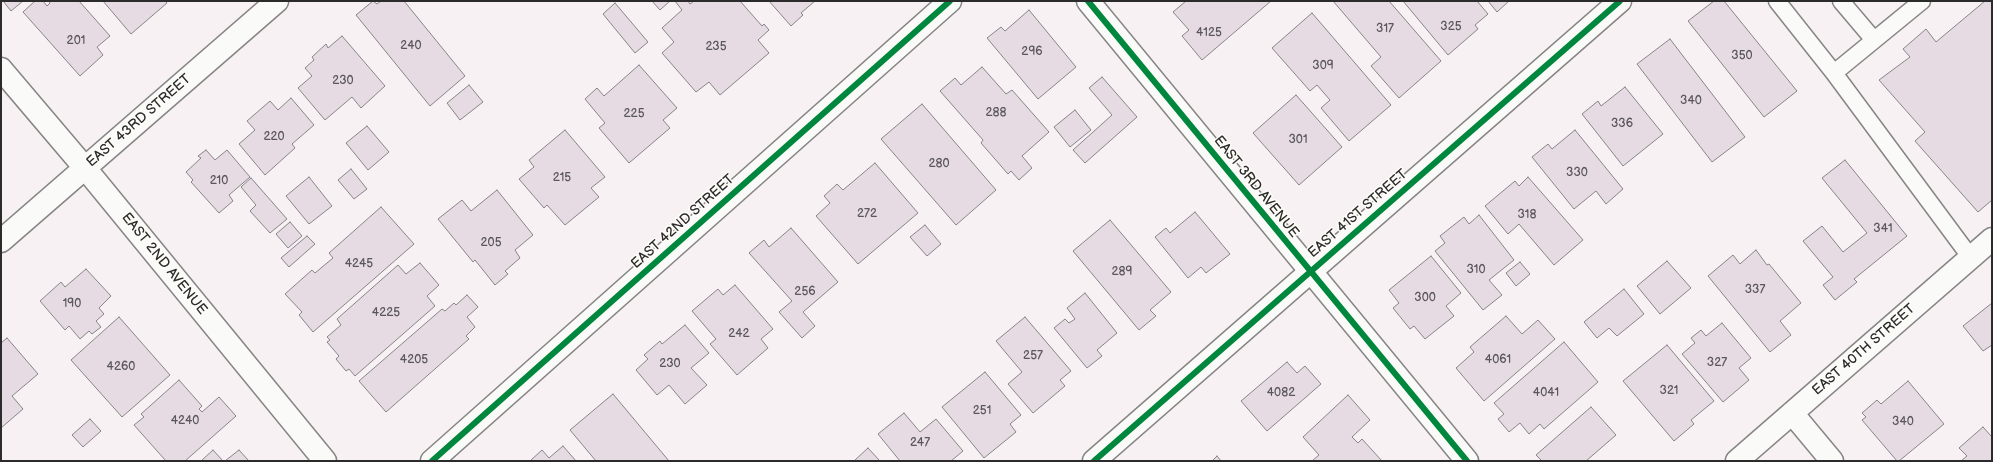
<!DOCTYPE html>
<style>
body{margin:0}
#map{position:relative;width:1993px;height:462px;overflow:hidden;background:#f7f1f3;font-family:"Balsamiq Sans",sans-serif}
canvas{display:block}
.frame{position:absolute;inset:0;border:2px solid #2b2b2b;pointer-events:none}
</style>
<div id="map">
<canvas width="1993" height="462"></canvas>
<div class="frame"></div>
</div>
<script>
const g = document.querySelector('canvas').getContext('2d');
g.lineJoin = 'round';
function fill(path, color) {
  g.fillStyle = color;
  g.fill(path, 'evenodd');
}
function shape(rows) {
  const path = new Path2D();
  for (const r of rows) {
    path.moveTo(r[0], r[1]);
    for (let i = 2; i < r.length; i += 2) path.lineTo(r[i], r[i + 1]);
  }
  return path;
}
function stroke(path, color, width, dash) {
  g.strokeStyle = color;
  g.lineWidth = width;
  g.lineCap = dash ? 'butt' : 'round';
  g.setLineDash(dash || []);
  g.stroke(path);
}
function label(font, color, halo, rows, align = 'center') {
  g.font = font + ' "Balsamiq Sans",sans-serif';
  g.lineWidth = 3;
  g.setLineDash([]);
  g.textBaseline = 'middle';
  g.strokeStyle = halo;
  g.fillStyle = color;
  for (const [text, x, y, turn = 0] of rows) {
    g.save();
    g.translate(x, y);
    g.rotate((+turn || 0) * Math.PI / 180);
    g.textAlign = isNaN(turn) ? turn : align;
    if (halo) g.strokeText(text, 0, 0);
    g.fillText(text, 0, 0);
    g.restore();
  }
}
const building = shape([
 [3,1,23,1,11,11,3,1],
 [35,1,43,1,47,6,50,3,49,1,79,1,110,36,97,47,103,55,80,76,23,12,35,1],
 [103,1,165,1,167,3,131,34,103,1],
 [373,1,377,4,381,1,404,1,465,76,430,106,356,15,373,1],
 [652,1,670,1,660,10,652,1],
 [675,1,688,1,690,4,694,1,740,1,762,26,764,24,769,30,758,40,769,53,720,95,709,82,696,92,662,53,674,42,662,28,682,10,675,1],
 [769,1,815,1,801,13,803,15,791,26,769,1],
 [1186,1,1271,1,1202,60,1182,36,1189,30,1173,12,1186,1],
 [1333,1,1389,1,1441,61,1399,98,1371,66,1381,57,1333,1],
 [1403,1,1477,1,1488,14,1475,25,1478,29,1448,55,1403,1],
 [1488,1,1509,1,1497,12,1488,1],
 [1714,1,1724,1,1797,91,1764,117,1688,21,1714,1],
 [1985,1,1992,1,1992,200,1978,212,1915,141,1925,132,1879,80,1910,57,1903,49,1926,29,1936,42,1985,1],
 [615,3,648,42,635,53,603,14,615,3],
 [1029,10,1076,67,1038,99,987,38,1001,27,1005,31,1029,10],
 [1312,13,1391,105,1349,141,1321,108,1330,100,1317,85,1310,91,1272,48,1312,13],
 [342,36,385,86,361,108,352,97,325,120,298,88,312,76,305,68,314,60,312,57,326,44,328,48,342,36],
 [1670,39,1745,137,1712,162,1637,64,1670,39],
 [639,65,677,108,663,120,670,128,629,163,599,128,605,123,585,99,597,88,604,96,639,65],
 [982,67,1006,94,1012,90,1049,132,1022,156,1032,168,1019,180,1011,171,1008,174,981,143,983,140,940,91,955,78,961,85,982,67],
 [1102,77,1137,117,1085,163,1073,150,1112,115,1089,88,1102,77],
 [469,85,483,102,460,120,447,103,469,85],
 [1625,87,1663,134,1623,166,1582,114,1598,101,1601,106,1625,87],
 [1296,95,1342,147,1299,185,1253,133,1296,95],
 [291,98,314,125,292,144,295,148,265,175,239,144,255,130,247,121,270,101,278,110,291,98],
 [922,104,996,190,956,225,881,139,922,104],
 [1075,110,1091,130,1070,147,1054,127,1075,110],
 [367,126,389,152,368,170,346,143,367,126],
 [565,130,605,177,591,188,599,197,565,225,547,205,544,208,519,179,534,167,529,160,565,130],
 [1575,130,1623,189,1606,204,1596,191,1574,209,1532,157,1548,144,1552,149,1575,130],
 [206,150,215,160,227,150,250,177,229,195,233,201,219,213,191,182,193,180,186,172,201,158,198,156,206,150],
 [1845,160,1907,236,1854,279,1857,282,1835,300,1823,285,1833,277,1803,241,1822,226,1843,252,1867,233,1822,178,1845,160],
 [875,163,918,213,858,264,816,216,830,203,824,196,837,184,843,190,875,163],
 [351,169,367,189,354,199,338,180,351,169],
 [309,177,332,206,309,224,286,196,309,177],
 [1528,177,1583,240,1554,265,1519,224,1508,234,1485,206,1515,181,1519,186,1528,177],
 [251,178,287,219,270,233,250,211,256,205,241,187,251,178],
 [497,190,533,235,515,250,520,258,505,271,508,274,495,285,475,260,473,262,438,219,462,200,471,211,497,190],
 [381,207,414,244,313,332,299,315,302,312,285,294,312,270,315,273,333,258,329,253,381,207],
 [1195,212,1230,254,1206,273,1201,267,1188,278,1155,237,1166,228,1170,233,1195,212],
 [1479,215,1514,260,1489,280,1502,295,1483,310,1435,251,1445,243,1440,236,1464,217,1469,224,1479,215],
 [1110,220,1171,292,1150,310,1156,316,1139,330,1073,251,1110,220],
 [290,222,302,236,288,248,276,234,290,222],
 [925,225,941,244,927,256,910,237,925,225],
 [791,228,838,282,803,312,815,326,802,338,779,312,792,301,749,253,764,240,769,247,791,228],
 [307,236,315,244,289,267,281,258,307,236],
 [1756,250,1767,265,1769,264,1801,303,1780,321,1791,335,1770,352,1708,276,1733,255,1740,264,1756,250],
 [1431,256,1461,293,1446,306,1454,316,1425,339,1414,326,1410,329,1393,308,1399,303,1389,290,1431,256],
 [1667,261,1691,288,1660,314,1637,286,1667,261],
 [1520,262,1530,274,1516,286,1506,273,1520,262],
 [420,263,439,285,427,296,435,306,355,376,349,369,346,371,336,359,339,356,327,342,330,340,327,337,341,325,337,319,398,265,406,274,420,263],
 [86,269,111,296,99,308,104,314,96,321,101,327,92,334,89,331,80,339,69,326,65,330,40,301,61,282,65,287,86,269],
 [735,285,773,329,761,339,768,348,737,375,710,344,716,339,692,311,718,289,723,295,735,285],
 [1624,289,1644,314,1617,336,1609,328,1597,338,1584,322,1624,289],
 [1085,293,1117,333,1097,350,1102,356,1087,368,1054,328,1065,319,1069,323,1075,319,1067,308,1085,293],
 [467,295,478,307,467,317,475,327,466,336,469,339,386,412,359,381,442,309,445,311,454,303,456,305,467,295],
 [1992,303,1992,345,1983,351,1963,326,1992,303],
 [1506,316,1522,334,1538,320,1555,339,1484,401,1456,368,1474,352,1470,347,1506,316],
 [119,317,170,375,122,417,71,360,119,317],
 [1025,317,1071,371,1060,380,1065,386,1033,413,1008,384,1022,372,996,341,1025,317],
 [1722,323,1751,358,1739,368,1749,380,1723,402,1682,354,1695,343,1691,338,1701,330,1706,336,1722,323],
 [685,325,709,353,691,368,707,385,685,404,669,385,657,395,636,370,648,359,644,355,660,341,662,344,685,325],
 [7,338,38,374,12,396,23,409,1,428,1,343,7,338],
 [1564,342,1598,382,1544,429,1540,424,1529,434,1520,423,1509,432,1498,419,1504,414,1494,403,1564,342],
 [1667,345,1714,401,1691,420,1694,424,1674,441,1623,381,1667,345],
 [1287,362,1297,373,1305,366,1321,384,1267,431,1241,401,1287,362],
 [985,372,1021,415,1010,424,1016,432,984,458,942,407,985,372],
 [179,380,202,406,199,409,202,412,219,397,236,416,185,461,166,461,134,425,144,417,141,414,179,380],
 [1908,381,1944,424,1899,461,1897,461,1862,420,1866,417,1862,413,1877,400,1881,404,1908,381],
 [613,394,669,461,596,461,570,430,613,394],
 [1348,395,1370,420,1352,437,1358,443,1362,439,1382,461,1312,461,1319,455,1303,437,1348,395],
 [1591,407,1616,435,1586,461,1542,461,1536,455,1591,407],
 [904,413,920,432,936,419,963,451,951,461,900,461,878,434,904,413],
 [90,419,101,431,83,447,72,435,90,419],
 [1983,427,1992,437,1992,461,1961,461,1967,456,1959,448,1983,427],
 [563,446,576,461,530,461,542,450,549,458,563,446],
 [868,448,880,461,854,461,868,448],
 [213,450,223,461,201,461,213,450],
 [239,450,249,461,225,461,239,450],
 [1217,456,1221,461,1212,461,1217,456]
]);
const service = shape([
 [1777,1,1834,73],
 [1841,1,1874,40],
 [1922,1,1834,73,1971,258]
]);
const minor = shape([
 [1088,1,1467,461],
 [1,69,85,168,325,461],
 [1,241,277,1],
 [1792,413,1832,461],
 [432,461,950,1],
 [1737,461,1992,239]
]);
const tertiary = shape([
 [1094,461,1620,1]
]);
const cycleway = shape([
 [1088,1,1467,461],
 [432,461,950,1],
 [1094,461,1620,1]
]);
const numberNames = [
 ["325",1451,27],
 ["317",1385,29],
 ["4125",1209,33],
 ["201",76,41],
 ["240",411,46],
 ["235",716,47],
 ["296",1032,52],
 ["350",1742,56],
 ["309",1323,66],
 ["230",343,81],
 ["340",1691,101],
 ["288",996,113],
 ["225",634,114],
 ["336",1622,124],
 ["220",274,137],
 ["301",1298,140],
 ["280",939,164],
 ["330",1577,173],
 ["215",562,178],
 ["210",219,181],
 ["272",867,214],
 ["318",1527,215],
 ["341",1883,229],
 ["205",491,243],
 ["4245",359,264],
 ["310",1476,270],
 ["289",1122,272],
 ["337",1755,290],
 ["256",805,292],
 ["300",1425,298],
 ["190",72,304],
 ["4225",386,313],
 ["242",739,334],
 ["257",1033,356],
 ["4205",414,360],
 ["4061",1498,360],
 ["327",1717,363],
 ["230",670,364],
 ["4260",121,367],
 ["321",1669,391],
 ["4082",1281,393],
 ["4041",1546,393],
 ["251",982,411],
 ["4240",185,421],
 ["340",1903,422],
 ["247",920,443]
];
const streetNames = [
 ["EAST 43RD STREET",139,121,-41],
 ["EAST 3RD AVENUE",1256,187,51],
 ["EAST 41ST STREET",1358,214,-41],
 ["EAST 42ND STREET",683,222,-42],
 ["EAST 2ND AVENUE",164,264,51],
 ["EAST 40TH STREET",1864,350,-41]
];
fill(building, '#e6dbe3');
stroke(building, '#878485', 1);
stroke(service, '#878485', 19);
stroke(minor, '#878485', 25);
stroke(tertiary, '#878485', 25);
stroke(service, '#fafaf8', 16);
stroke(minor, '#fafaf8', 22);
stroke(tertiary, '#fafaf8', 22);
stroke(cycleway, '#00873e', 6);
label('12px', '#5a5759', null, numberNames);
label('14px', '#2b2b2b', '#fdfcf7', streetNames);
</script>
